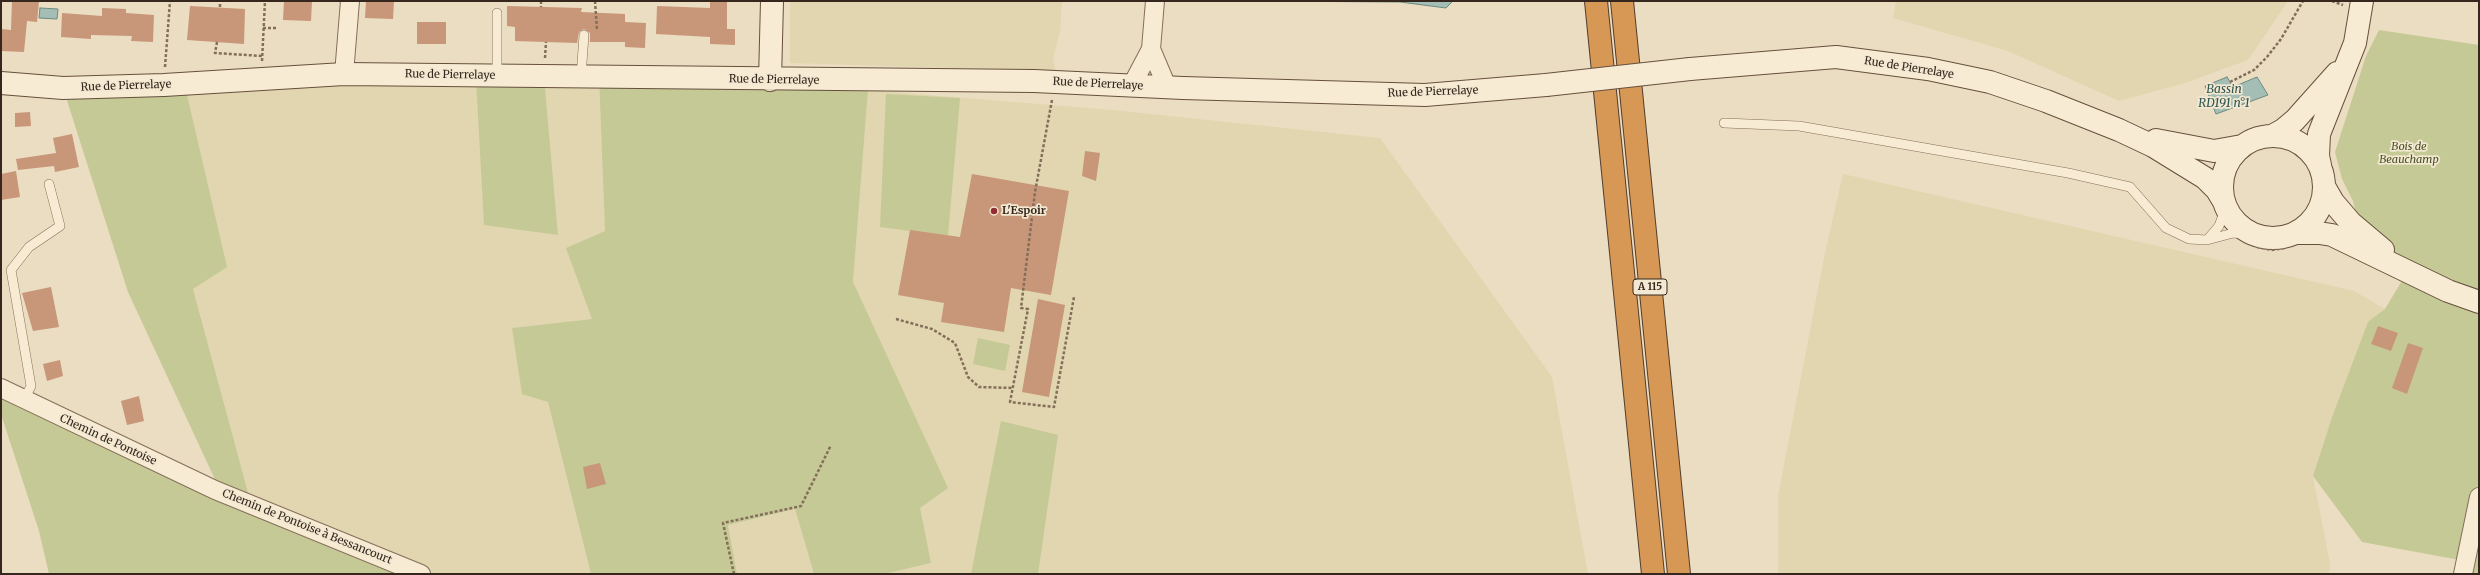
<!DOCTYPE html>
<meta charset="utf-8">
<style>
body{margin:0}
#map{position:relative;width:2480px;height:575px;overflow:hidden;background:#ebddc1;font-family:Merriweather,serif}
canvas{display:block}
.frame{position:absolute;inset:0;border:2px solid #35271d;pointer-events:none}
</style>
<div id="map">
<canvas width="2480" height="575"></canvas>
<div class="frame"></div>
</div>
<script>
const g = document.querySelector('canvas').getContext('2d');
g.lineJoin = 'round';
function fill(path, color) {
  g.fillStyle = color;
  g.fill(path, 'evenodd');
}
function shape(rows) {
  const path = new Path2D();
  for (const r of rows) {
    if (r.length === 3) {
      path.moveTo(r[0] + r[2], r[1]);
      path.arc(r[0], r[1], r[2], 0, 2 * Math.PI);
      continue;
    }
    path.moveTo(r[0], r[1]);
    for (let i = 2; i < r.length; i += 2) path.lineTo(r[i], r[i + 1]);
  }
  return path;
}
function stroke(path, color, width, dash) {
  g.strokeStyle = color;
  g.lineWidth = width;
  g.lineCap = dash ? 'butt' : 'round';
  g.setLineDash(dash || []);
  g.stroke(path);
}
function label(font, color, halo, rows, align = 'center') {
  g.font = font + ' Merriweather,serif';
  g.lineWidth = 3.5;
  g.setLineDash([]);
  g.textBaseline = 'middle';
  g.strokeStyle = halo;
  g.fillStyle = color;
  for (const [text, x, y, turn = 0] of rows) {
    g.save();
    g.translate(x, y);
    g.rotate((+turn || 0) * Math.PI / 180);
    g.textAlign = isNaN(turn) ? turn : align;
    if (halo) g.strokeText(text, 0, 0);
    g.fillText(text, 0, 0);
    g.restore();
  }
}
const farmland = shape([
 [790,1,1062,1,1060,31,1053,60,1056,71,790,63],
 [1896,1,2288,1,2248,60,2185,83,2119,101,2008,51,1893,18],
 [544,76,599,77,605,231,567,248,593,319,512,328,548,402,591,574,434,574,253,511,193,289,183,78,476,79,558,235],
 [868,90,1112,110,1380,138,1552,377,1588,574,884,574,931,563,853,282],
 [1843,174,2354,291,2385,309,2368,323,2332,417,2313,476,2330,564,2329,574,1778,574,1778,496,1825,253],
 [795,509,814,574,737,574,728,525]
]);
const green = shape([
 [2379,30,2479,45,2479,574,2463,574,2465,561,2362,542,2313,476,2332,417,2368,322,2385,309,2409,269,2357,217,2353,201,2342,179,2335,152,2366,56],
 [544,76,558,235,484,225,476,79],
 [599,77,868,90,853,282,948,488,920,508,931,563,884,574,814,574,795,509,728,525,737,574,591,574,548,402,522,394,512,328,592,319,566,248,605,231],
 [183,78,227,267,193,289,253,511,413,574,49,574,39,531,1,414,1,388,225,501,128,292,63,88],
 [886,94,960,98,948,236,880,227],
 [978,338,1010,345,1005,371,973,364],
 [1001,421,1058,435,1038,574,971,574]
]);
const water = shape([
 [1257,1,1453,1,1446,8,1400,2,1257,1],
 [40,8,58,9,57,19,39,18,40,8],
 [2227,77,2233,87,2257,77,2268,95,2216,114,2205,86,2227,77]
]);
const building = shape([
 [12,1,39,1,37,22,27,21,24,52,1,51,1,29,11,30],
 [284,1,312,1,311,21,283,20],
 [366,1,394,1,393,19,365,18],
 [710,2,727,2,727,29,735,29,735,45,710,44,710,37,656,34,657,6,710,8],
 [190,6,245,9,244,44,187,40],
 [507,6,582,8,581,12,625,14,625,22,646,23,645,48,625,47,625,42,590,42,590,33,584,29,579,32,577,43,515,41,515,27,507,26],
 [102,8,126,9,126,13,154,15,153,42,131,41,132,36,91,35,91,39,61,37,62,13,102,16],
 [417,22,446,22,446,44,417,44],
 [30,112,31,126,15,127,15,113],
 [72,134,79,167,55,172,54,166,18,170,16,159,56,153,53,138],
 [1085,151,1100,153,1096,181,1082,176],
 [16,171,20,197,1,200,1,174],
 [972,174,1069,191,1051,295,1011,288,1004,332,941,322,944,303,898,295,910,230,960,237],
 [51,287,59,327,33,331,22,293],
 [1038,299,1065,305,1049,397,1022,392],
 [2378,326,2398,333,2391,351,2371,344],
 [2408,343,2423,348,2407,394,2392,388],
 [60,360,63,376,47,381,43,364],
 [139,396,144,421,127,425,121,401],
 [600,463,606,484,587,489,583,467]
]);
const path = shape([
 [541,1,541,7],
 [595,1,597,30],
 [2332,1,2343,5],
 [220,7,220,1],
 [263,28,277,28],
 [217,42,215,53,262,56],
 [545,58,546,42],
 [262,61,265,1],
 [165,67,170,1],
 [2230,82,2254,70,2267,57,2281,39,2303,1],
 [1052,100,1035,192,1021,308,1028,309,1010,402,1054,407,1074,297],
 [2257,247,2272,250,2285,248],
 [896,319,932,329,955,343,968,377,979,387,1013,388],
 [734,574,723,523,801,506,831,445]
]);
const lane = shape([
 [497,76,497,13],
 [581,77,584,35],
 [1724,123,1799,126,2068,173,2130,187,2166,228,2189,239,2207,240,2233,233,2253,235],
 [2208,239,2219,226,2226,207],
 [24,400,31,386,11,270,29,247,60,226,49,184]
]);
const street = shape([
 [1151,49,1167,87],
 [344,74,350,1],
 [1132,85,1151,49,1155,1],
 [1,388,215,490,421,574],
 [2463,574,2479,497]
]);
const secondary = shape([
 [1690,69,1836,57,1928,69,1990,82,2046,101,2119,130,2153,146,2205,178,2217,190,2223,200],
 [770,80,772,1],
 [1,83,63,88,164,85,344,74,1034,81,1183,88,1425,95,1546,85],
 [2273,187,51],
 [2272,136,2283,130,2295,120,2337,73],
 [2156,140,2214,151,2242,146],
 [2320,165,2318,156,2319,134,2355,43,2362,1],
 [2325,188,2333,202,2351,223,2383,250],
 [2297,233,2319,233,2332,235,2448,291,2479,302]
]);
const highway = shape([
 [1596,1,1653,574],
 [1622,1,1679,574]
]);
const secondaryBridge = shape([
 [1546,85,1690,69]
]);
const markers = [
 [994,211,4,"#902d32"]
];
const shields = [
 [1650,287,34]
];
const shieldNames = [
 ["A 115",1650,287]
];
const streetNames = [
 ["Rue de Pierrelaye",1909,68,9],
 ["Rue de Pierrelaye",450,75,1],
 ["Rue de Pierrelaye",774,80,1],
 ["Rue de Pierrelaye",1098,84,3],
 ["Rue de Pierrelaye",126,86,-2],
 ["Rue de Pierrelaye",1433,92,-2],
 ["Chemin de Pontoise",108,440,25],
 ["Chemin de Pontoise à Bessancourt",307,527,22]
];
const parkNames = [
 ["Bois de",2409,147],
 ["Beauchamp",2409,160]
];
const poiNames = [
 ["L'Espoir",1002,211]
];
const waterNames = [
 ["Bassin",2224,90],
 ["RD191 n°1",2224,104]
];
fill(farmland, '#e1d6af');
fill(green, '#c5c996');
fill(water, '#a4beb5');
stroke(water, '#6b8b82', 1);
fill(building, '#c89679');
stroke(lane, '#846e5a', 10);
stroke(street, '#846e5a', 20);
stroke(secondary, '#66503d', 24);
stroke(highway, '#523d2e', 24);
stroke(path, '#846e5a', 2.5, [3, 2]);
stroke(lane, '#f7ebd4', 9);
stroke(street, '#f7ebd4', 18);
stroke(secondary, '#f7ebd4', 22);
stroke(highway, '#d79855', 22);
stroke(secondaryBridge, '#66503d', 24, []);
stroke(secondaryBridge, '#f7ebd4', 22);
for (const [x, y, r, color] of markers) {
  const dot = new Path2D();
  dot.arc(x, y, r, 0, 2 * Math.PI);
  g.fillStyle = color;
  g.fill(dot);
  stroke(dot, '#f3e8d1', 1.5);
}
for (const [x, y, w] of shields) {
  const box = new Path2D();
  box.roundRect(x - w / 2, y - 8, w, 16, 3);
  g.fillStyle = '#f3e8d1';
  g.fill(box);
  stroke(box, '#35271d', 1);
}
label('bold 10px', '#35271d', null, shieldNames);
label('11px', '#35271d', '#f3e8d1', streetNames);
label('italic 11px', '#475025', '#f3e8d1', parkNames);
label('bold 11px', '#35271d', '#f3e8d1', poiNames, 'left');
label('italic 12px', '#2d544f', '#f3e8d1', waterNames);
</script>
